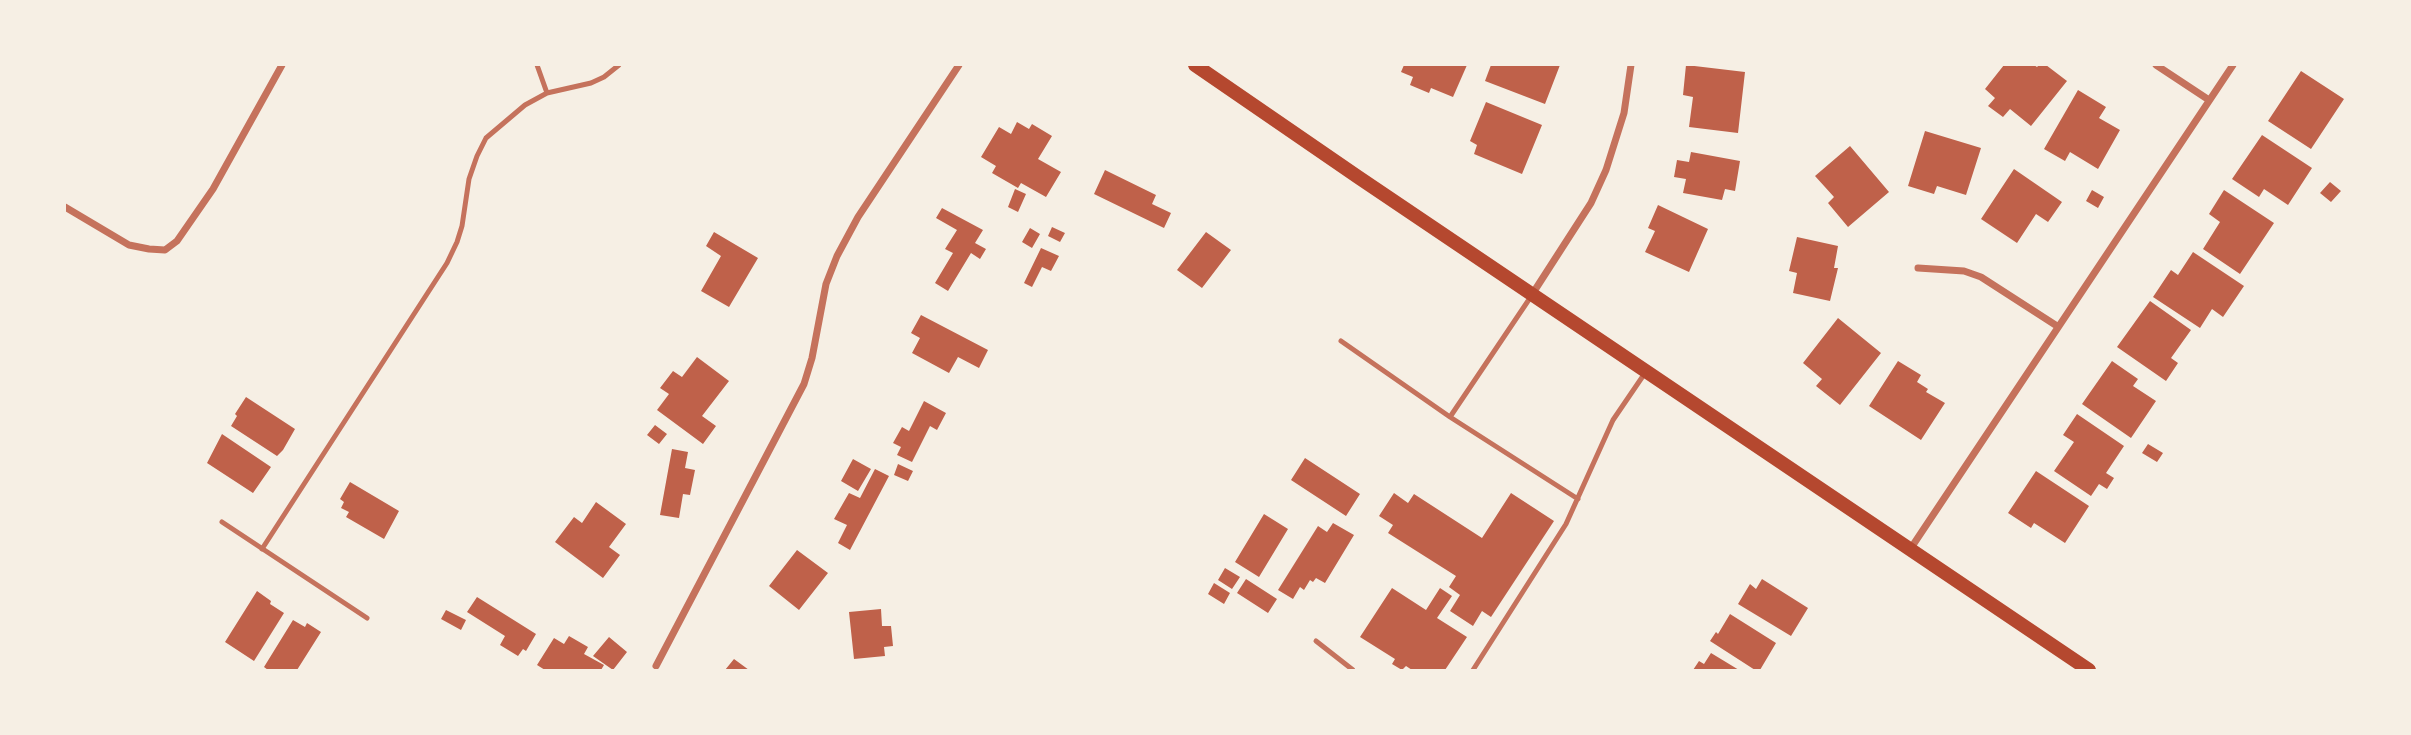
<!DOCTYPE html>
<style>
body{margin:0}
#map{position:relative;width:2411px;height:735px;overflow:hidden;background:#f6efe4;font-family:Figtree,sans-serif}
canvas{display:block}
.frame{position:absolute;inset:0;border:66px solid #f6efe4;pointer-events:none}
</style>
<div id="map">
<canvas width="2411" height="735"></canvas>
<div class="frame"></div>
</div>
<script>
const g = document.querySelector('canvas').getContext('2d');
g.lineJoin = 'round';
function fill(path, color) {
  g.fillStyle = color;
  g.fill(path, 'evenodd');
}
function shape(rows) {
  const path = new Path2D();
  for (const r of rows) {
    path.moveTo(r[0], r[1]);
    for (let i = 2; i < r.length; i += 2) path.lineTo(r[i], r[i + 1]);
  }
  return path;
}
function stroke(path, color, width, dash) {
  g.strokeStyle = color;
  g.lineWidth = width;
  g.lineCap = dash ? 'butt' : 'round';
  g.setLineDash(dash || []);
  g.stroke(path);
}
const building = shape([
 [1404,65,1467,65,1453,97,1431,88,1429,93,1410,85,1413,77,1401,72],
 [1491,65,1560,65,1545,104,1485,81],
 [1686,65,1745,72,1738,133,1689,127,1693,97,1683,95],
 [2004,65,2034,65,2037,67,2039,65,2046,65,2067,81,2031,126,2010,109,2003,117,1988,106,1995,98,1985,89],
 [2301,71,2344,99,2311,149,2268,121],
 [2078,90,2106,107,2099,118,2120,130,2098,169,2070,152,2065,161,2044,149],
 [1486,102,1542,125,1522,174,1474,154,1477,145,1470,141],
 [1017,122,1029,129,1032,124,1052,136,1038,159,1061,172,1046,197,1021,183,1018,188,992,173,996,166,981,157,999,127,1011,134],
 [1925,131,1981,148,1966,195,1937,186,1934,194,1908,186],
 [2262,135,2312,168,2288,205,2264,189,2259,197,2232,179],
 [1850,146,1889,192,1848,227,1828,203,1834,197,1815,176],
 [1691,152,1740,161,1735,191,1725,189,1722,200,1683,193,1686,179,1674,177,1677,160,1689,162],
 [2014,169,2062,202,2048,222,2036,214,2017,243,1981,219],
 [1105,170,1156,195,1152,204,1171,213,1164,228,1094,194],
 [2330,182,2341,191,2331,202,2320,193],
 [1015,189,1026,194,1018,212,1008,207],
 [2092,190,2104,197,2098,208,2086,201],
 [2224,190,2274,223,2240,274,2203,249,2220,222,2209,214],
 [1658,205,1708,229,1689,272,1645,252,1655,231,1648,228],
 [942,208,983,230,975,243,986,249,980,259,971,253,948,291,935,283,953,253,945,249,957,230,936,218],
 [1052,227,1065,233,1060,242,1048,236],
 [1030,228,1040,234,1032,248,1022,242],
 [714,232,758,258,729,307,701,291,721,256,706,246],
 [1206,232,1231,250,1202,288,1177,270],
 [1797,237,1838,246,1834,268,1838,268,1830,301,1793,293,1797,273,1789,271],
 [1041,248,1059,256,1051,271,1042,267,1032,287,1024,283],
 [2193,252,2244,286,2223,317,2212,309,2200,328,2153,297,2171,270,2178,275],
 [2150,301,2191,330,2171,358,2178,363,2166,381,2117,347],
 [921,315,988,350,979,368,958,357,949,373,912,353,920,338,911,333],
 [1838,318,1881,353,1840,405,1816,386,1822,379,1803,363],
 [697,357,729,381,702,416,716,426,703,444,657,410,669,394,660,388,673,371,682,377],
 [1898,361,1921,375,1917,382,1928,389,1926,392,1945,403,1921,440,1869,406],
 [2112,361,2138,379,2133,386,2156,401,2131,438,2082,404],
 [246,397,295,429,283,450,277,456,231,426,237,416,235,414],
 [924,401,946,413,937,430,930,426,912,462,897,455,901,447,893,443,902,427,909,431],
 [2077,414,2124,446,2106,473,2114,478,2107,489,2099,484,2091,496,2054,471,2074,442,2063,435],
 [655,425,667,434,659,444,647,435],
 [222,434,271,467,253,493,207,463],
 [2148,444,2163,453,2157,462,2142,453],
 [672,449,688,452,685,468,695,470,690,495,683,494,679,518,660,515],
 [1305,458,1360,494,1346,516,1291,480],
 [853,459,871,469,858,491,841,481],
 [898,464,913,471,908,481,894,475],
 [875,469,889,476,850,550,838,543,847,525,834,519,849,493,860,498],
 [2036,471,2089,506,2065,543,2034,523,2031,528,2008,513],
 [350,482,399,511,384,539,346,517,349,512,341,508,344,502,340,499],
 [1394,493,1408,503,1414,494,1482,538,1511,493,1554,521,1491,617,1482,611,1473,626,1450,611,1460,595,1449,587,1456,576,1388,533,1393,525,1379,516],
 [596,502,626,524,609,547,620,555,603,578,555,542,574,517,582,523],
 [1264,514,1288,529,1259,577,1235,562],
 [1333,523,1354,535,1325,583,1316,578,1313,582,1310,580,1304,590,1300,587,1293,599,1278,590,1318,526,1327,532],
 [797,550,828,573,799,610,769,586],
 [1225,568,1240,577,1232,589,1218,580],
 [1246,579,1277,599,1268,613,1237,593],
 [1762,579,1808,608,1791,636,1738,604,1750,584,1756,589],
 [1214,583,1230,593,1224,604,1208,594],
 [1392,588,1426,610,1440,588,1452,596,1437,618,1467,637,1445,670,1412,670,1406,666,1402,670,1392,664,1395,659,1360,637],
 [257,591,271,601,270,604,284,613,254,661,225,642],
 [477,597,536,634,526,651,523,649,518,656,500,645,505,636,467,612],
 [881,609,882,626,891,626,893,646,884,647,885,656,854,659,849,612],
 [446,610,466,620,461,630,441,619],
 [1730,614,1776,643,1760,670,1755,670,1710,641,1716,632,1718,634],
 [293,620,305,627,307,623,321,632,297,670,268,670,264,667],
 [569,636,588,647,584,654,604,665,601,670,545,670,537,665,554,638,564,644],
 [609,637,627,652,613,670,593,656],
 [1711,653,1739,670,1693,670,1699,661,1704,664],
 [734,659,749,670,725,670]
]);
const service = shape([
 [547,93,591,83,604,77,619,65],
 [1341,341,1450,417,1578,499],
 [1450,417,1532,295],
 [222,522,367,618],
 [262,549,447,263,457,242,462,226,469,179,477,156,486,138,525,105,547,93,537,65],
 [1316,641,1353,670],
 [1473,670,1566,524,1613,420,1645,373]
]);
const minor = shape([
 [2156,65,2209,100],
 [65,207,129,245,149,249,165,250,177,241,213,189,282,65],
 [1918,268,1964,271,1981,277,2057,326],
 [1533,293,1591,203,1606,170,1624,113,1631,65],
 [1911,548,2233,65],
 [656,666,804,384,812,358,826,284,837,256,858,217,959,65]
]);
const secondary = shape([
 [1195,65,1358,177,2089,670]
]);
fill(building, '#bf614a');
stroke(service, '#c5725c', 5);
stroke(minor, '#c5725c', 7);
stroke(secondary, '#b5482f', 14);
</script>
